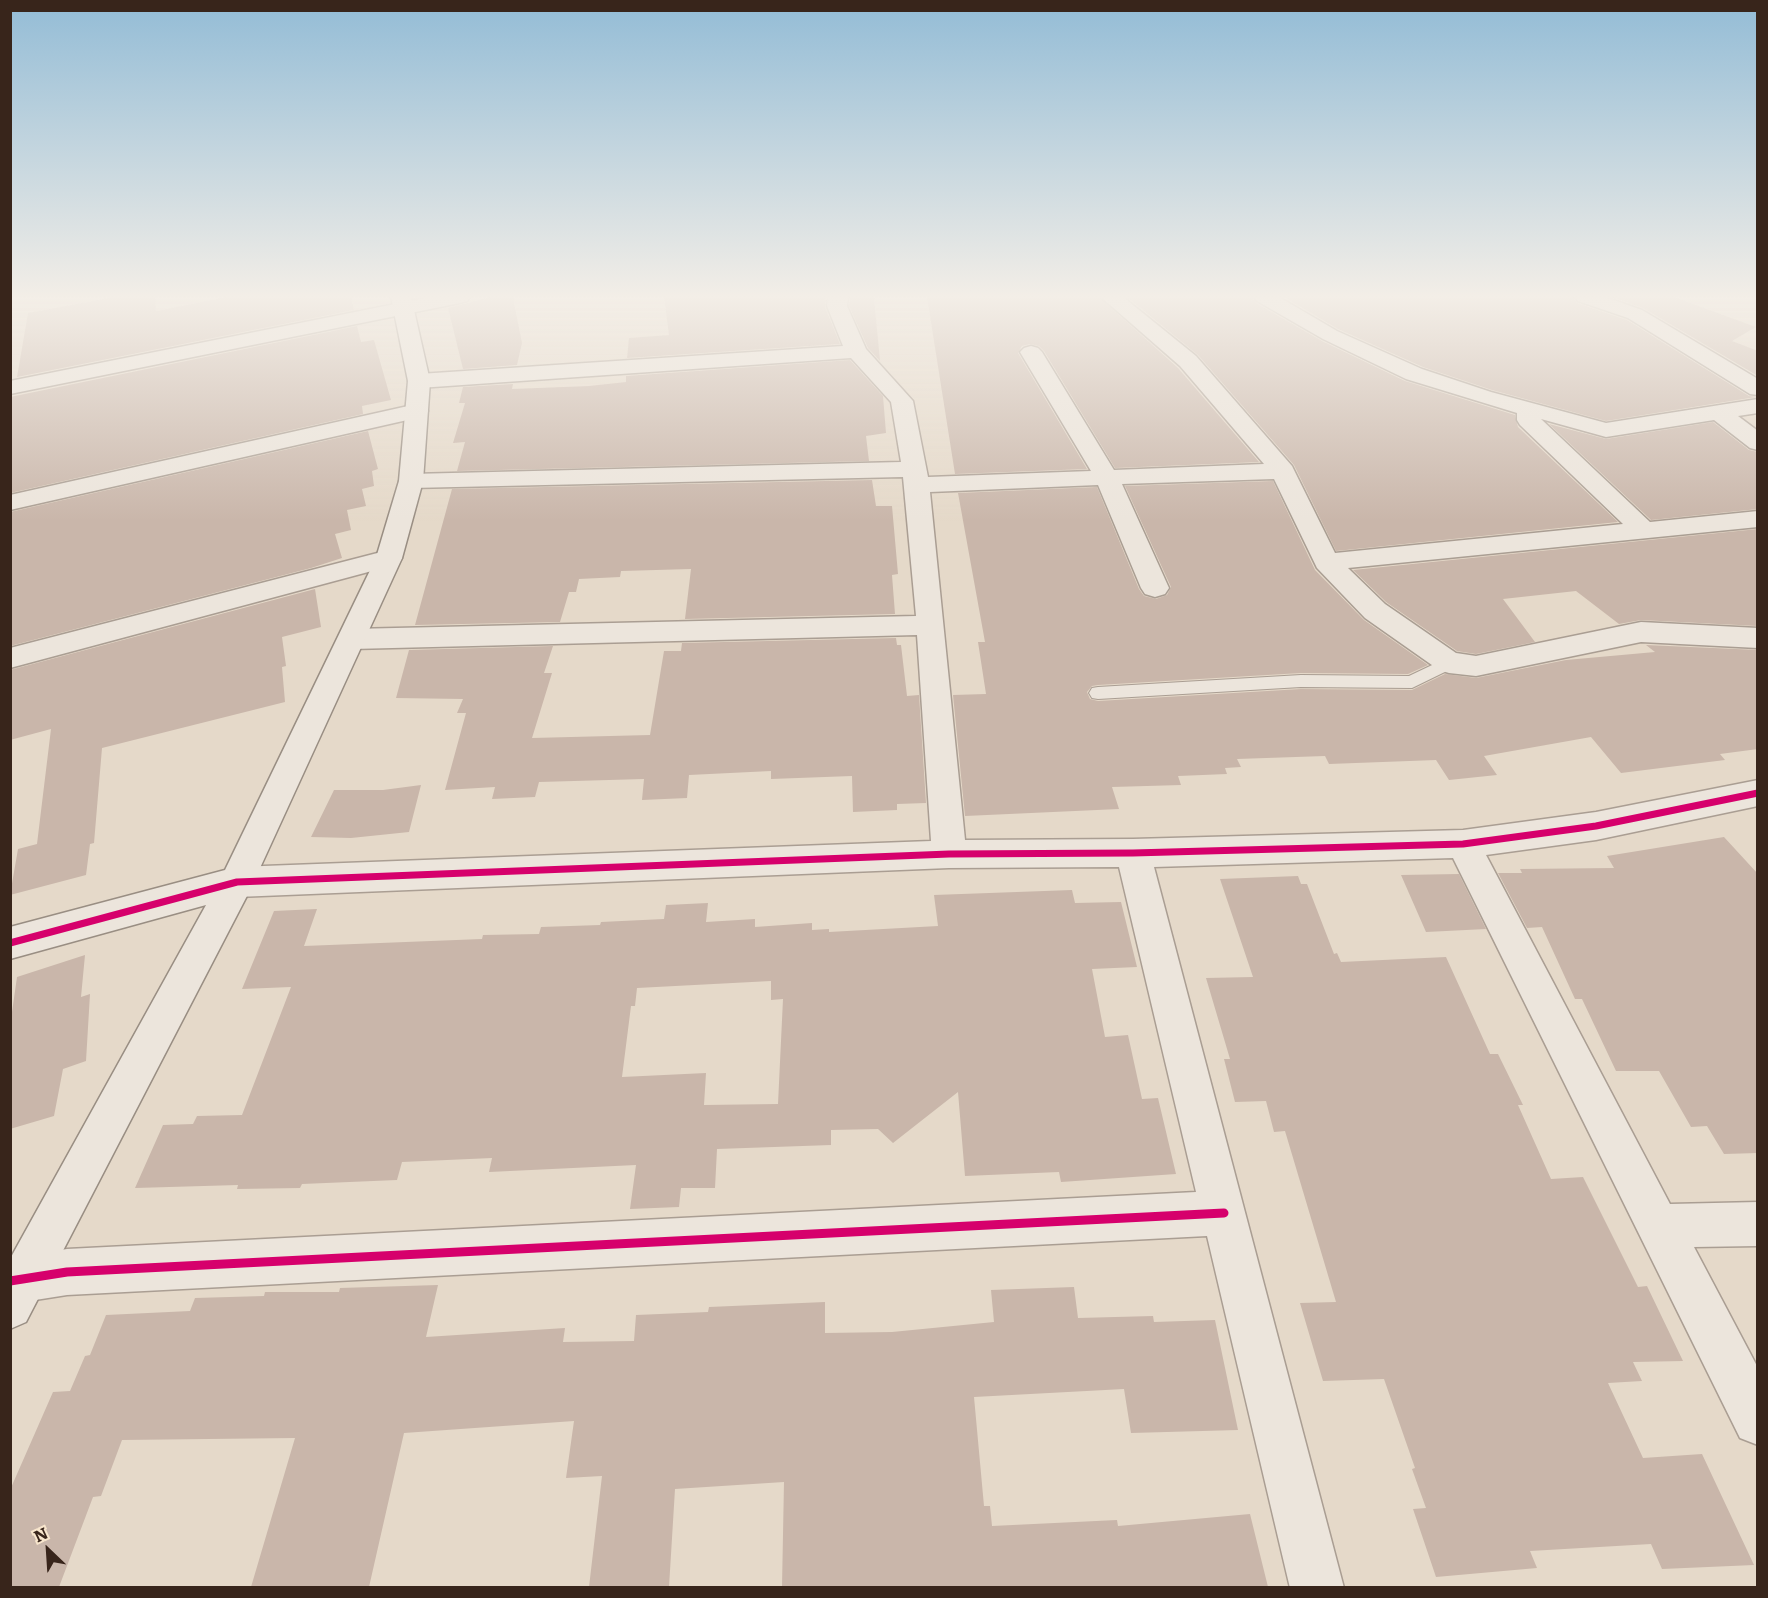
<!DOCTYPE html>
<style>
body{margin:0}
#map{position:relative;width:1768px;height:1598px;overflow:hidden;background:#e5d9c9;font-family:Literata,serif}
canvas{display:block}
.frame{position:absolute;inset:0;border:12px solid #38251b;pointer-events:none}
.north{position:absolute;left:18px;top:1520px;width:60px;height:60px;-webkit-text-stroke:4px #f8e6cd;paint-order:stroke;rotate:335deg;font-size:16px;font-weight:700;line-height:24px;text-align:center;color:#38251b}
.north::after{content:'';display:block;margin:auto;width:21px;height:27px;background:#38251b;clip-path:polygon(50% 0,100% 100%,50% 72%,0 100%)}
</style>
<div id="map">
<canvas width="1768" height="1598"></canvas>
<div class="frame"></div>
<div class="north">N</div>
</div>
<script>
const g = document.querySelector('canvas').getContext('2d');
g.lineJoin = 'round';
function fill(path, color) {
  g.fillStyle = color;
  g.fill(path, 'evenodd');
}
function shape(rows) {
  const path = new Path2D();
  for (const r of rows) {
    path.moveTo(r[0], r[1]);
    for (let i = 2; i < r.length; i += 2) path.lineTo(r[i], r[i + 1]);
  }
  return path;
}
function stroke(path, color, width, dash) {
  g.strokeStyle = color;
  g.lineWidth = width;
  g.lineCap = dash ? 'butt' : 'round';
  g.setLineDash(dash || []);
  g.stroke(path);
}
const building = shape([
 [114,297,155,297,156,311,227,297,351,297,354,310,17,377,28,313],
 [491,297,513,297,522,343,517,365,463,369,448,308],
 [664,297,826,297,825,307,840,344,627,358,629,338,669,335],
 [850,297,874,297,880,361,868,348,849,306],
 [927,297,1099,297,1178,368,1259,462,1115,468,1044,351,1039,346,1030,344,1022,346,1018,353,1087,469,955,474],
 [1127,297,1252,297,1256,303,1322,341,1405,381,1515,415,1518,427,1618,522,1336,551,1294,465,1198,355],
 [1284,297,1573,297,1577,303,1627,320,1749,396,1756,397,1606,421,1492,390,1423,367,1338,329],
 [1612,297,1674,297,1756,327,1732,341,1758,351,1758,376,1643,308],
 [357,326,361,342,374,340,391,400,362,406,363,414,10,493,10,397],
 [850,360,883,396,886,433,866,436,869,461,457,471,465,442,453,443,465,403,459,403,463,387,513,384,512,389,589,386,626,382,626,376],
 [1713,422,1749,450,1758,452,1758,509,1651,520,1549,424,1606,439],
 [368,431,378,469,372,471,374,486,362,489,366,506,347,510,351,530,335,534,342,558,311,568,10,646,10,512],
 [872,480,876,506,892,506,898,574,892,575,895,614,685,619,691,569,621,571,620,577,579,579,576,592,569,592,560,622,415,625,452,489],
 [1273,481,1315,570,1364,620,1428,665,1408,674,1301,673,1098,685,1092,686,1087,692,1090,699,1098,701,1301,689,1412,690,1445,674,1476,678,1566,660,1655,652,1646,645,1758,650,1758,749,1720,754,1725,760,1621,773,1591,737,1484,756,1497,775,1449,780,1436,760,1329,764,1325,756,1237,759,1241,767,1225,768,1227,774,1178,776,1181,785,1112,787,1119,809,965,816,953,695,986,694,978,642,985,642,958,493,1097,487,1139,589,1144,596,1156,599,1167,595,1171,587,1125,486],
 [1758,529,1758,626,1641,620,1619,624,1576,591,1503,599,1535,642,1476,654,1457,651,1386,602,1353,570],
 [315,589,321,627,282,637,286,666,282,667,285,702,102,748,94,843,90,844,86,875,10,895,18,849,37,844,51,729,10,740,10,670],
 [896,638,897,645,901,645,907,696,919,695,926,803,897,804,897,810,853,812,852,776,771,779,771,771,689,775,687,798,642,800,644,779,539,782,535,797,492,799,495,787,445,790,466,713,457,713,463,699,396,698,409,650,553,646,544,673,552,673,532,738,650,735,664,651,681,651,682,643],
 [421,785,409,832,351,838,311,837,334,790,383,790],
 [1724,837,1758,874,1758,1153,1724,1154,1707,1126,1691,1127,1659,1071,1616,1071,1582,999,1575,999,1542,927,1527,928,1498,873,1522,873,1520,869,1614,868,1607,856],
 [1459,874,1486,929,1426,932,1401,875],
 [1298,876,1301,884,1307,884,1334,954,1337,953,1341,962,1446,957,1490,1054,1498,1054,1523,1105,1518,1105,1551,1179,1583,1177,1638,1287,1647,1286,1683,1361,1633,1362,1642,1381,1608,1383,1643,1458,1702,1454,1754,1565,1662,1569,1651,1544,1530,1551,1537,1568,1436,1577,1413,1509,1426,1508,1412,1469,1415,1468,1384,1379,1323,1381,1300,1303,1336,1302,1285,1131,1274,1132,1266,1101,1235,1102,1224,1059,1230,1059,1206,978,1253,977,1220,879],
 [1072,890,1075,903,1121,902,1137,967,1092,969,1105,1037,1128,1035,1142,1099,1158,1098,1176,1174,1061,1182,1059,1172,965,1176,958,1092,893,1143,878,1129,831,1130,831,1145,717,1149,715,1188,681,1188,679,1207,630,1209,636,1165,489,1172,492,1158,402,1162,397,1180,302,1184,300,1188,237,1189,238,1185,135,1188,163,1125,193,1124,197,1116,242,1115,291,987,242,989,274,911,317,909,304,946,482,939,483,935,539,934,541,927,600,925,601,922,664,919,666,905,708,903,706,922,755,919,755,927,812,923,812,930,829,929,829,932,938,926,934,895],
 [771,981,771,1000,783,999,778,1104,704,1105,706,1073,622,1077,631,1006,635,1006,637,988],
 [85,955,81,997,90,994,86,1061,63,1069,54,1116,10,1129,10,1026,17,977],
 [438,1285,426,1337,565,1328,563,1342,634,1341,636,1315,708,1312,709,1307,825,1302,825,1333,892,1332,994,1322,991,1290,1074,1287,1078,1318,1153,1316,1154,1322,1215,1320,1238,1430,1131,1433,1124,1389,974,1397,984,1506,990,1506,992,1526,1117,1520,1118,1526,1250,1514,1268,1587,782,1587,784,1482,675,1489,669,1587,589,1587,602,1476,566,1478,574,1421,404,1433,369,1587,251,1587,295,1438,122,1440,101,1496,93,1497,59,1587,10,1587,10,1490,53,1392,70,1391,85,1356,90,1355,106,1315,190,1311,195,1298,264,1296,265,1292,339,1292,340,1288]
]);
const lane = shape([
 [1449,657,1455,659,1458,663,1455,667,1412,688,1301,687,1098,699,1092,698,1089,693,1092,688,1098,687,1301,675,1409,676,1449,657]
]);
const street = shape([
 [430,297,470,297,467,301,460,303,10,394,10,381,430,297],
 [828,297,848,297,847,306,866,349,913,401,928,477,1091,471,1020,352,1024,348,1031,346,1038,348,1042,352,1114,470,1264,464,1180,366,1101,297,1123,297,1196,356,1292,466,1335,553,1623,524,1520,425,1517,420,1517,413,1406,379,1323,339,1257,301,1254,297,1279,297,1337,331,1422,369,1491,392,1606,423,1758,399,1758,413,1738,416,1758,431,1758,450,1750,448,1714,420,1606,437,1541,419,1650,522,1758,511,1758,527,1348,568,1385,604,1456,653,1476,656,1641,622,1758,628,1758,648,1641,642,1476,676,1449,673,1439,670,1365,618,1317,568,1274,479,1122,484,1169,588,1165,594,1155,597,1145,594,1141,588,1098,485,930,492,965,840,1133,839,1463,830,1596,812,1758,780,1758,806,1596,840,1486,855,1670,1204,1758,1202,1758,1246,1694,1247,1758,1368,1758,1445,1740,1438,1453,858,1154,867,1344,1588,1290,1588,1207,1236,67,1295,10,1304,10,1258,67,1249,1196,1192,1119,867,949,868,237,897,225,892,219,882,225,872,237,867,931,841,917,635,352,649,342,646,338,639,342,632,352,629,916,616,903,477,411,488,402,486,399,481,402,476,411,474,901,462,891,402,851,358,419,388,411,386,408,381,411,376,419,374,843,346,827,306,828,297],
 [1575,297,1605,297,1642,310,1758,379,1758,395,1750,394,1628,318,1578,301,1575,297],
 [417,404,425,406,428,411,425,416,10,510,10,495,417,404],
 [389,550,398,552,402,558,398,564,10,668,10,648,389,550]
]);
const secondary = shape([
 [391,297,411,297,430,381,423,481,402,558,249,892,26,1322,10,1329,10,1259,206,905,10,959,10,927,225,870,376,558,399,481,408,381,391,297]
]);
const cyclewayFar1 = shape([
 [10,943,237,882,949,854,1133,853,1463,844,1596,826,1758,793]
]);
const cycleway = shape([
 [10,1281,67,1272,1224,1213]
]);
fill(building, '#c9b6aa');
stroke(lane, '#aa9e93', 2);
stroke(street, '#aa9e93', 3);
stroke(secondary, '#998e83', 3);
fill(lane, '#ece5dc');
fill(street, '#ece5dc');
fill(secondary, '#ece5dc');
stroke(cyclewayFar1, '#d6006c', 7);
stroke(cycleway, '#d6006c', 9);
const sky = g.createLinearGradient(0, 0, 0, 521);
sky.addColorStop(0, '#93bcd6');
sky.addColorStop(0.57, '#f3eee7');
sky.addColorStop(1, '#f3eee700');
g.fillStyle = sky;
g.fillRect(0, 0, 1768, 521);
</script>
